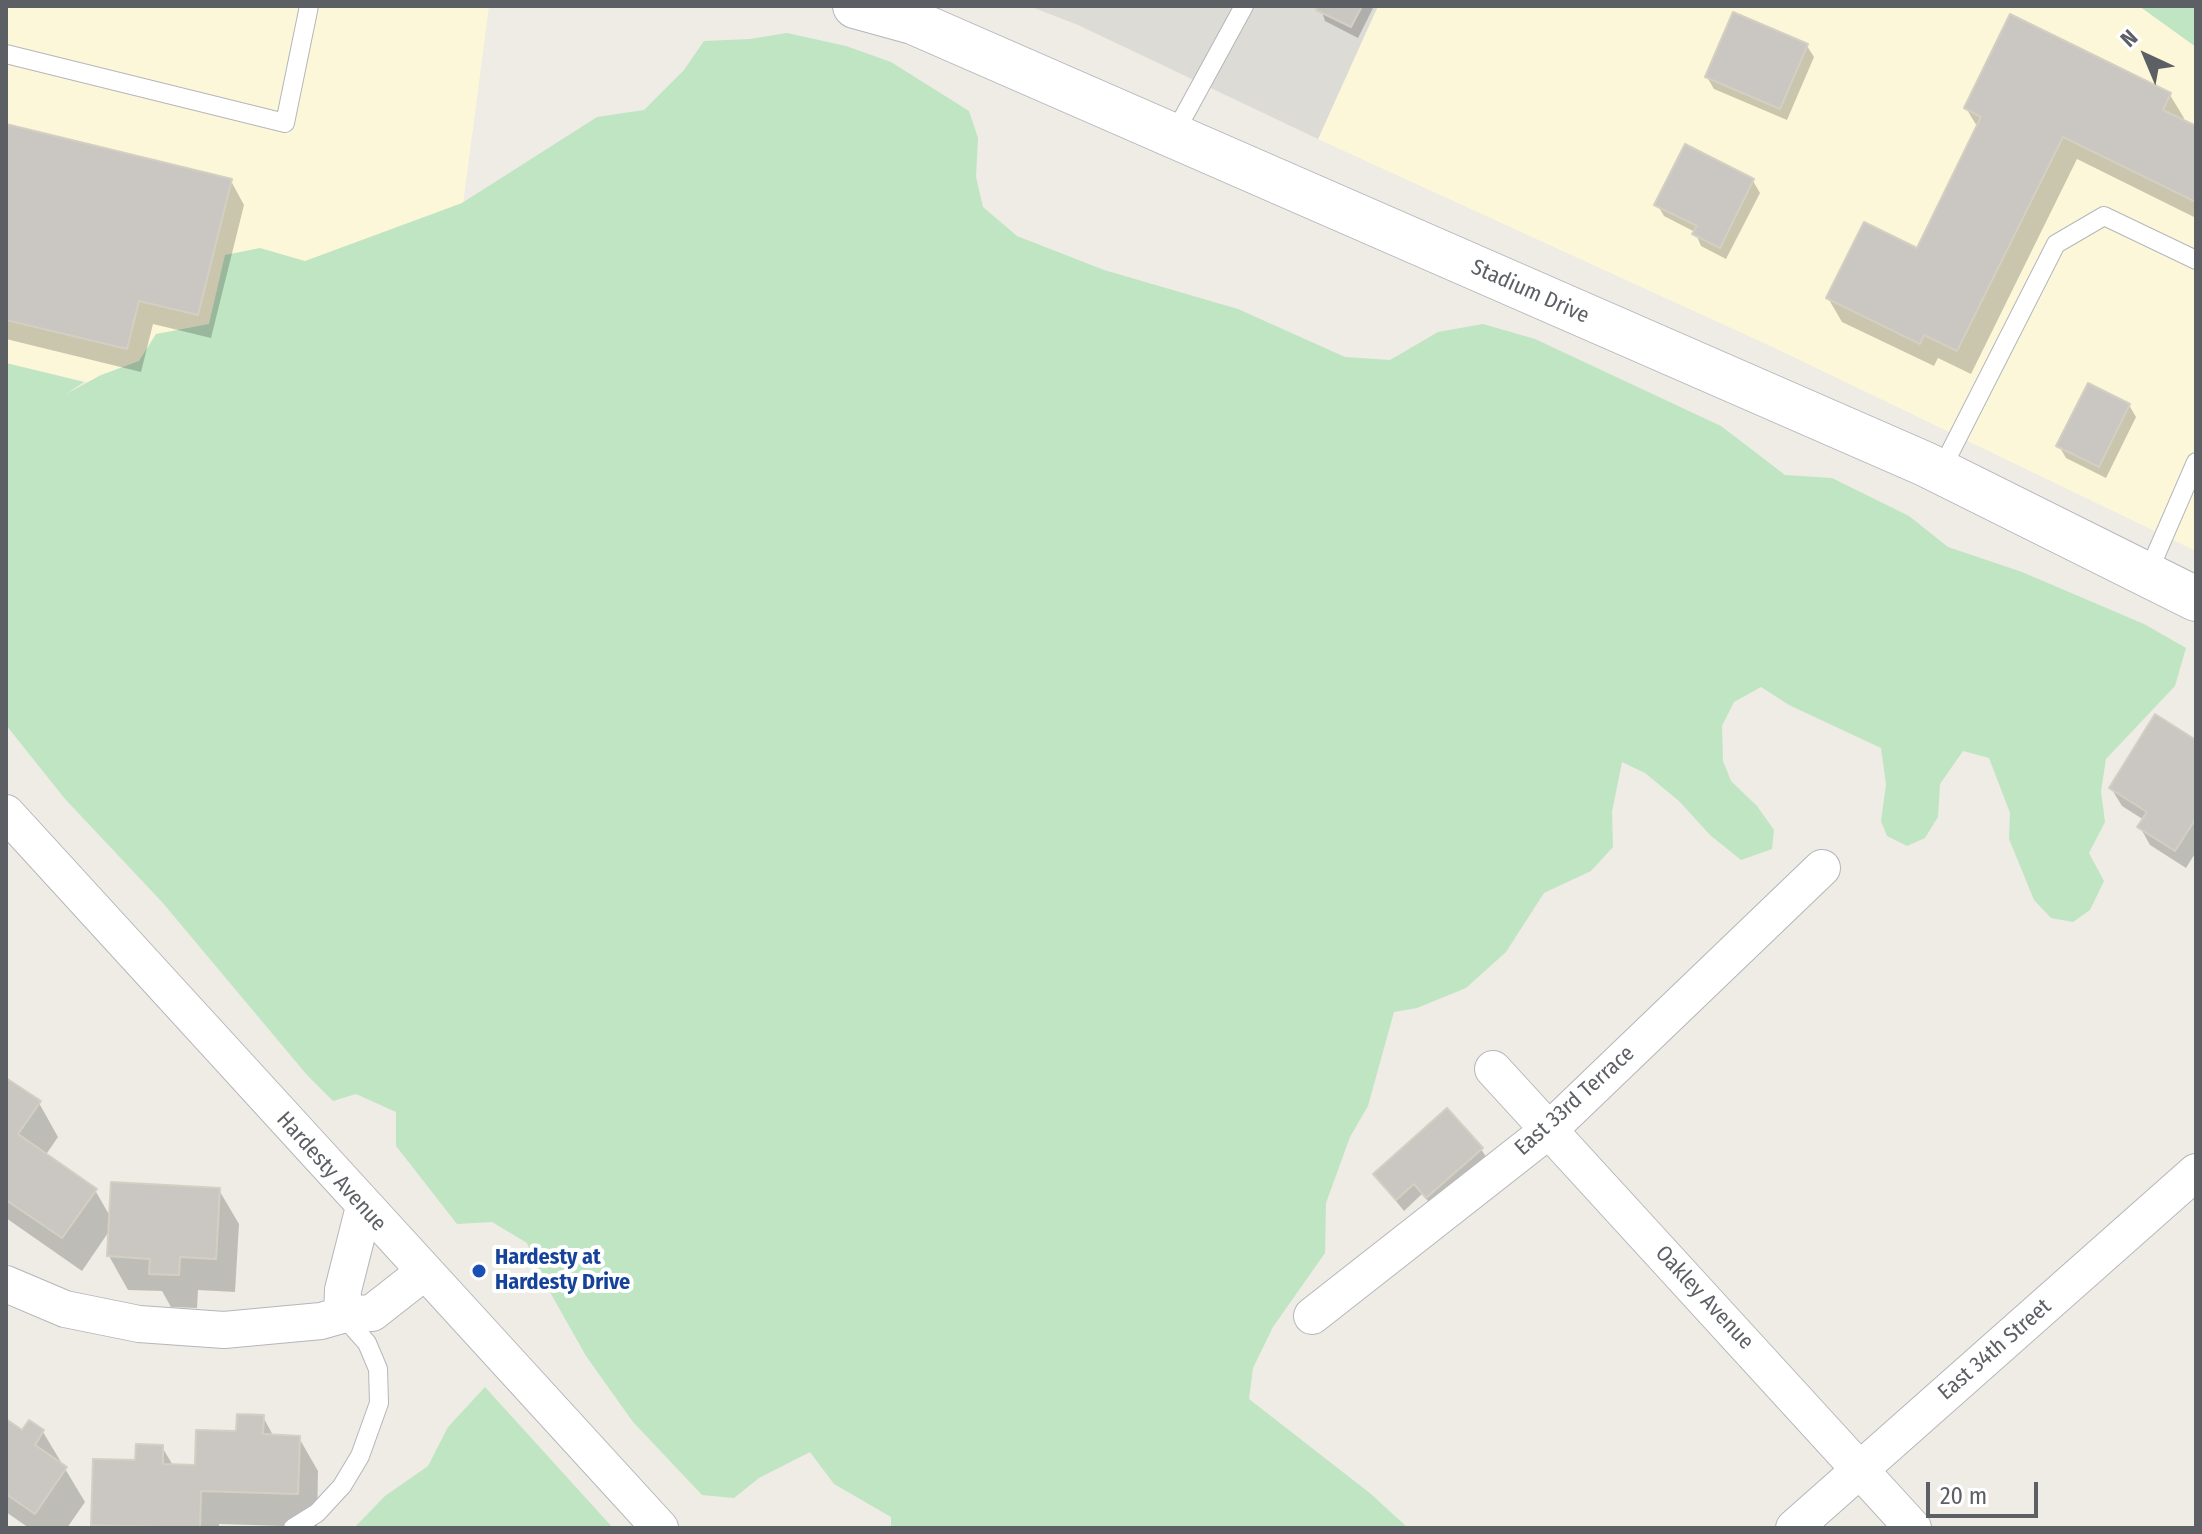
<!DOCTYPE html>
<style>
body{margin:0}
#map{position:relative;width:2202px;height:1534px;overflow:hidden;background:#eeece4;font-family:"Fira Sans Condensed",sans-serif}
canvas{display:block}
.frame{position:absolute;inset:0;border:8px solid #5c5f64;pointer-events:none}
.north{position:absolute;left:2106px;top:16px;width:80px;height:80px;-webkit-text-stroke:6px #fff;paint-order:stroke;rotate:316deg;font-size:22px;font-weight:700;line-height:32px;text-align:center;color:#5c5f64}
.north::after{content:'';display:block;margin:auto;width:28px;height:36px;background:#5c5f64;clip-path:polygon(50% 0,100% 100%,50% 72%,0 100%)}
.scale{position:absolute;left:1926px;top:1482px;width:112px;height:36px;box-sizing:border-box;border:4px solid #5c5f64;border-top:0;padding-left:10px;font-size:24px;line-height:28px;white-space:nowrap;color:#5c5f64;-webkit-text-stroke:6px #fff;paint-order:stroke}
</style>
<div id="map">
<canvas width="2202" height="1534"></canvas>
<div class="frame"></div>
<div class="north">N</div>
<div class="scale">20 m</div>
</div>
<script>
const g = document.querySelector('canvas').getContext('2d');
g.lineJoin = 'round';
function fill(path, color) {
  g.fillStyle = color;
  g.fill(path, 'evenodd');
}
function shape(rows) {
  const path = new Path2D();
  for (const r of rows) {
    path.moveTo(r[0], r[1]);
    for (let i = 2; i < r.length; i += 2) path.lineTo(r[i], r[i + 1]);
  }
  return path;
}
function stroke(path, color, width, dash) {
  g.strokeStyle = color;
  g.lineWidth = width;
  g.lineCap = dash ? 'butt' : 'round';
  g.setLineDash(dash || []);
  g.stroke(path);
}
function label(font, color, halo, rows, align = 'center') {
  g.font = font + ' "Fira Sans Condensed",sans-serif';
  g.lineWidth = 8;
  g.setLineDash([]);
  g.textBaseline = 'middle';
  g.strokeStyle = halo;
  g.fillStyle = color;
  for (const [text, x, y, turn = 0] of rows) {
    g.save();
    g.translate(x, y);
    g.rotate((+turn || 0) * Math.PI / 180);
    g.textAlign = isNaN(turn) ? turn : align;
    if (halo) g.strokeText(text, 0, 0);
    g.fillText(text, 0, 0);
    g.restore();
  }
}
const commercial = shape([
 [6,6,489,6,443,357,150,397,6,363],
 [1378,6,2139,6,2196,47,2196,551,1781,351,1318,139]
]);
const industrial = shape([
 [1029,6,1378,6,1318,139,1078,25]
]);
const green = shape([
 [2139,6,2196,6,2196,47],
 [787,33,846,46,891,62,969,111,978,138,976,177,983,207,1017,236,1104,270,1238,309,1345,357,1390,360,1438,332,1483,324,1535,339,1721,426,1785,475,1832,478,1909,516,1948,547,2022,572,2144,624,2186,648,2175,686,2106,759,2101,791,2105,822,2089,853,2104,881,2090,910,2073,922,2051,918,2034,900,2009,839,2010,813,1989,758,1963,751,1940,784,1938,817,1925,838,1907,846,1887,836,1881,821,1886,784,1881,748,1789,705,1761,687,1734,702,1722,726,1723,761,1731,781,1757,806,1774,830,1772,849,1741,860,1710,835,1679,801,1645,773,1622,762,1612,812,1613,847,1591,871,1544,893,1506,952,1466,988,1417,1008,1394,1012,1368,1106,1350,1137,1326,1203,1325,1253,1273,1327,1253,1368,1249,1399,1371,1494,1408,1528,891,1528,891,1517,834,1484,810,1452,759,1478,734,1498,702,1495,633,1422,586,1356,542,1278,527,1243,492,1222,457,1224,396,1146,396,1112,356,1094,333,1101,307,1075,162,902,65,799,6,725,6,363,84,382,66,394,101,375,139,361,156,334,209,324,225,255,260,248,305,261,462,203,597,117,644,110,684,70,704,41,750,39],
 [485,1387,613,1528,354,1528,385,1496,428,1466,448,1427]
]);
const shadow = shape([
 [1320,6,1374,6,1358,38,1325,21],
 [1807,46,1814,57,1787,120,1714,89,1707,77],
 [2170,95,2184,118,2182,122,2196,129,2196,218,2077,159,1971,374,1938,358,1934,366,1842,322,1828,298,1917,250,1978,128,1966,108],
 [6,126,231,181,244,205,211,338,153,324,141,372,6,339],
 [1686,147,1753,181,1760,193,1726,259,1701,246,1695,232,1664,216,1657,204],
 [2129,405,2136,417,2106,478,2066,458,2059,446],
 [2196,742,2196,852,2186,868,2150,845,2140,827,2144,820,2122,806,2111,788],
 [6,1080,39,1103,58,1137,45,1156,95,1190,111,1218,219,1190,239,1224,235,1292,198,1290,197,1308,171,1307,162,1291,128,1290,109,1256,110,1230,82,1271,6,1218],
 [1481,1149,1488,1160,1434,1208,1422,1194,1404,1211,1375,1175],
 [263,1417,274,1437,299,1438,318,1471,317,1527,219,1524,219,1528,95,1528,93,1525,137,1462,162,1447,174,1467,196,1467],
 [6,1421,22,1433,43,1432,85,1502,67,1528,29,1528,6,1512]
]);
const building = shape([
 [1318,6,1362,6,1351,27,1316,10,1318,6],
 [1733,12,1808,44,1780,109,1705,77,1733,12],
 [2010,14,2171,93,2163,110,2196,126,2196,202,2063,137,1957,351,1924,335,1920,344,1826,298,1864,222,1917,248,1981,117,1964,108,2010,14],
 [6,124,232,179,198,315,139,301,127,349,6,320,6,124],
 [1685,144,1754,179,1720,248,1692,234,1697,226,1654,205,1685,144],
 [2088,383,2130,404,2099,467,2056,446,2088,383],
 [2155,714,2196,740,2196,818,2175,851,2137,827,2147,812,2109,788,2155,714],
 [6,1078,41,1101,18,1134,97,1189,62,1238,6,1200,6,1078],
 [1447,1108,1483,1148,1426,1198,1414,1184,1396,1200,1373,1174,1447,1108],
 [111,1182,220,1188,216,1259,180,1257,179,1275,149,1274,150,1259,107,1256,111,1182],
 [237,1414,264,1415,263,1434,300,1436,298,1494,201,1491,200,1528,91,1525,93,1459,135,1460,136,1444,163,1445,163,1464,195,1465,196,1430,236,1431,237,1414],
 [6,1419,22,1430,29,1420,44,1430,35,1445,67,1467,35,1514,6,1494,6,1419]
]);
const service = shape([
 [6,54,285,123,309,6],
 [1173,136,1244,6],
 [1940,472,2056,244,2104,216,2196,260],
 [2147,575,2196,462],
 [293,1528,317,1513,342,1486,360,1456,379,1403,378,1369,367,1343,342,1315]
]);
const minor = shape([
 [6,813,660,1528],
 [1493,1069,1913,1528],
 [364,1207,343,1290,342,1315,372,1313,423,1273],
 [6,1284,65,1309,139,1324,224,1330,321,1321,342,1315],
 [1312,1316,1549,1130,1822,868],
 [1794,1528,2196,1172]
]);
const secondary = shape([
 [855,6,913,22,1925,464,2196,599]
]);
const markers = [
 [479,1271,8,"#1a4fb4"]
];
const streetNames = [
 ["Stadium Drive",1530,292,24],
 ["East 33rd Terrace",1575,1101,-42],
 ["Hardesty Avenue",331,1172,48],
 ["Oakley Avenue",1704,1298,47],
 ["East 34th Street",1995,1350,-41]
];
const transitNames = [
 ["Hardesty at",495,1258],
 ["Hardesty Drive",495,1283]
];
fill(commercial, '#fdf7d9');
fill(industrial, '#dddbd6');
fill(green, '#c0e5c3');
fill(shadow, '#0003');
fill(building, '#cac6c1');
stroke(building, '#d3cfc2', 2);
stroke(service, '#b4b6ba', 20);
stroke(minor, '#b4b6ba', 38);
stroke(secondary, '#b3b6bb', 46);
stroke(service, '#fff', 18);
stroke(minor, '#fff', 36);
stroke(secondary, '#fff', 44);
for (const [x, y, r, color] of markers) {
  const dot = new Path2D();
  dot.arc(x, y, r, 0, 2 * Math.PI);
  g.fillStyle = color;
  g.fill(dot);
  stroke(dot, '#fff', 3);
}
label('22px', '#5c5f64', '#fff', streetNames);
label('bold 22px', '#164399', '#fff', transitNames, 'left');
</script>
